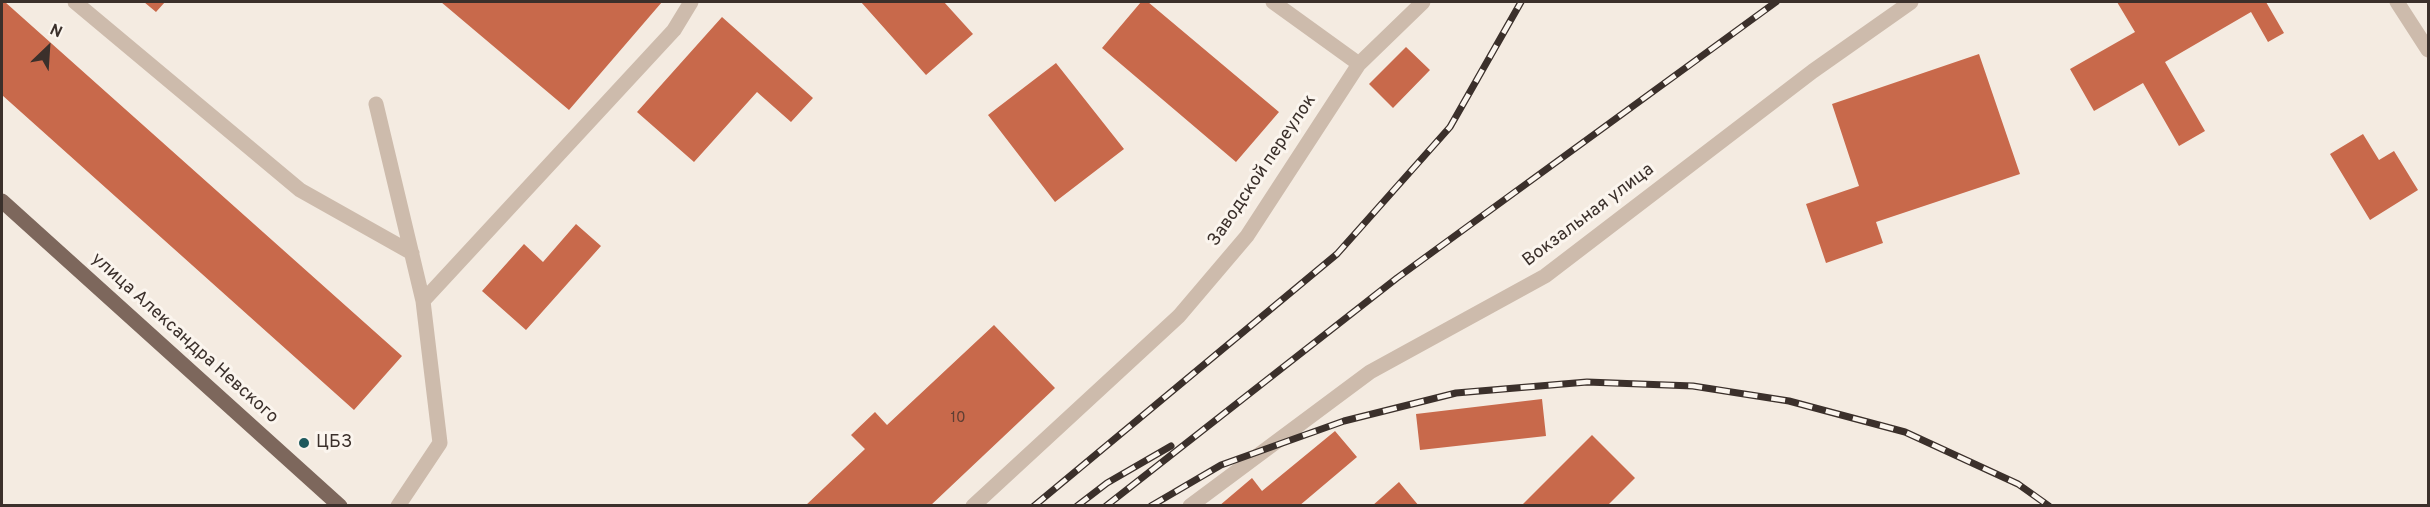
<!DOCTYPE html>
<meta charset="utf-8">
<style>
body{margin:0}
#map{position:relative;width:2430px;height:507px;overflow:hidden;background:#f4ebe1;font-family:Overpass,sans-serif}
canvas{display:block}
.frame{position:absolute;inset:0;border:3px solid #3b302b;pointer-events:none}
.north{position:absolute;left:18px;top:18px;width:60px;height:60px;-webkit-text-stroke:4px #fbf5ee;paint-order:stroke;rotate:25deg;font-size:16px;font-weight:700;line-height:24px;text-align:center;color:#3b302b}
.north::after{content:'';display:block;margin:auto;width:21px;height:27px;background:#3b302b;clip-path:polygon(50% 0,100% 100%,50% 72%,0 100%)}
</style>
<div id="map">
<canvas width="2430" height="507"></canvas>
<div class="frame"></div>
<div class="north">N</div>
</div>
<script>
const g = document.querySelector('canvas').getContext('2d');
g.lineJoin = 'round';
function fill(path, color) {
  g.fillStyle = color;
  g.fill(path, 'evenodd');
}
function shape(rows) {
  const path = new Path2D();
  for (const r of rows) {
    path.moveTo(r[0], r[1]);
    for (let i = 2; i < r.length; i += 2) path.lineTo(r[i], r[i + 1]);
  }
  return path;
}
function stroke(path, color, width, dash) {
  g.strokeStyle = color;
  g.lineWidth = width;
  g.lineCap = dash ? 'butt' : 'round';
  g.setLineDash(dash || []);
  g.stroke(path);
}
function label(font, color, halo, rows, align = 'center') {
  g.font = font + ' Overpass,sans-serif';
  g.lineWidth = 6;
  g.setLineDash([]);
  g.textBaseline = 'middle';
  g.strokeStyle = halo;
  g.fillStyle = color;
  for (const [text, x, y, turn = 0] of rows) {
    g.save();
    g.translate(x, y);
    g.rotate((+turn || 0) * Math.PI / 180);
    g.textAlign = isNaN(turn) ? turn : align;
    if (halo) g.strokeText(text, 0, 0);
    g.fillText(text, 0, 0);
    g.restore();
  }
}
const building = shape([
 [2,2,5,2,402,356,354,410,2,95],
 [144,2,165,2,156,12],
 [441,2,662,2,569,110],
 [861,2,944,2,973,34,926,75],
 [1141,2,1148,2,1279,112,1236,162,1102,48],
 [2117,2,2266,2,2284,33,2268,42,2251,12,2165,62,2205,131,2179,146,2143,83,2094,111,2070,69,2135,32],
 [722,17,813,98,791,122,757,92,694,162,637,112],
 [1406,47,1430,70,1393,108,1369,84],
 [1979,54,2020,174,1876,222,1883,243,1826,263,1806,204,1859,186,1832,104],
 [1056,63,1124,149,1055,202,988,115],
 [2363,134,2379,160,2394,151,2418,190,2370,220,2330,154],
 [576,224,601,246,526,330,482,291,524,244,543,262],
 [994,325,1055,388,930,506,805,506,865,449,851,435,875,412,887,425],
 [1542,399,1546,436,1420,450,1416,414],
 [1335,431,1357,457,1299,506,1219,506,1252,478,1262,491],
 [1592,435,1635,478,1607,506,1521,506],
 [1399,482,1419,506,1372,506]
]);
const lane = shape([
 [75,2,300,190,412,253],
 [2397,2,2428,50],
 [376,104,423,301,440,443,398,506],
 [423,301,674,30,691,2]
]);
const street = shape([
 [1273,2,1359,64],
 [973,506,1179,316,1247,236,1359,64,1423,2],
 [1190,506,1370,372,1545,276,1813,71,1911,2]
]);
const primary = shape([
 [2,201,340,506]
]);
const rail = shape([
 [1034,506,1337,254,1450,127,1521,2],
 [1077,506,1107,483,1171,446],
 [1106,506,1397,278,1776,2],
 [1151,506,1221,465,1344,421,1456,393,1587,382,1693,386,1789,401,1905,432,2018,484,2049,506]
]);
const markers = [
 [304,443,6,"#1f5a5e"]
];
const numberNames = [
 ["10",958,419]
];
const streetNames = [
 ["Заводской переулок",1263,171,-56],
 ["Вокзальная улица",1589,216,-37],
 ["улица Александра Невского",184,339,42]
];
const poiNames = [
 ["ЦБЗ",316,443]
];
fill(building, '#c8694b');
stroke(lane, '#cdbbac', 15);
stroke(street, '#cdbbac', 15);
stroke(primary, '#7d675c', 15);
stroke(rail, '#3b302b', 7);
stroke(rail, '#fbf5ee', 4.5, [14]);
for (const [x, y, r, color] of markers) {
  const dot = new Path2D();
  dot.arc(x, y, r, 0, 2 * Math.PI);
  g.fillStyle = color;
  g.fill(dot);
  stroke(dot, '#fbf5ee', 2);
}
label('15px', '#5e3e33', null, numberNames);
label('18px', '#3b302b', '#fbf5ee', streetNames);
label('18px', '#3b302b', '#fbf5ee', poiNames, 'left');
</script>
